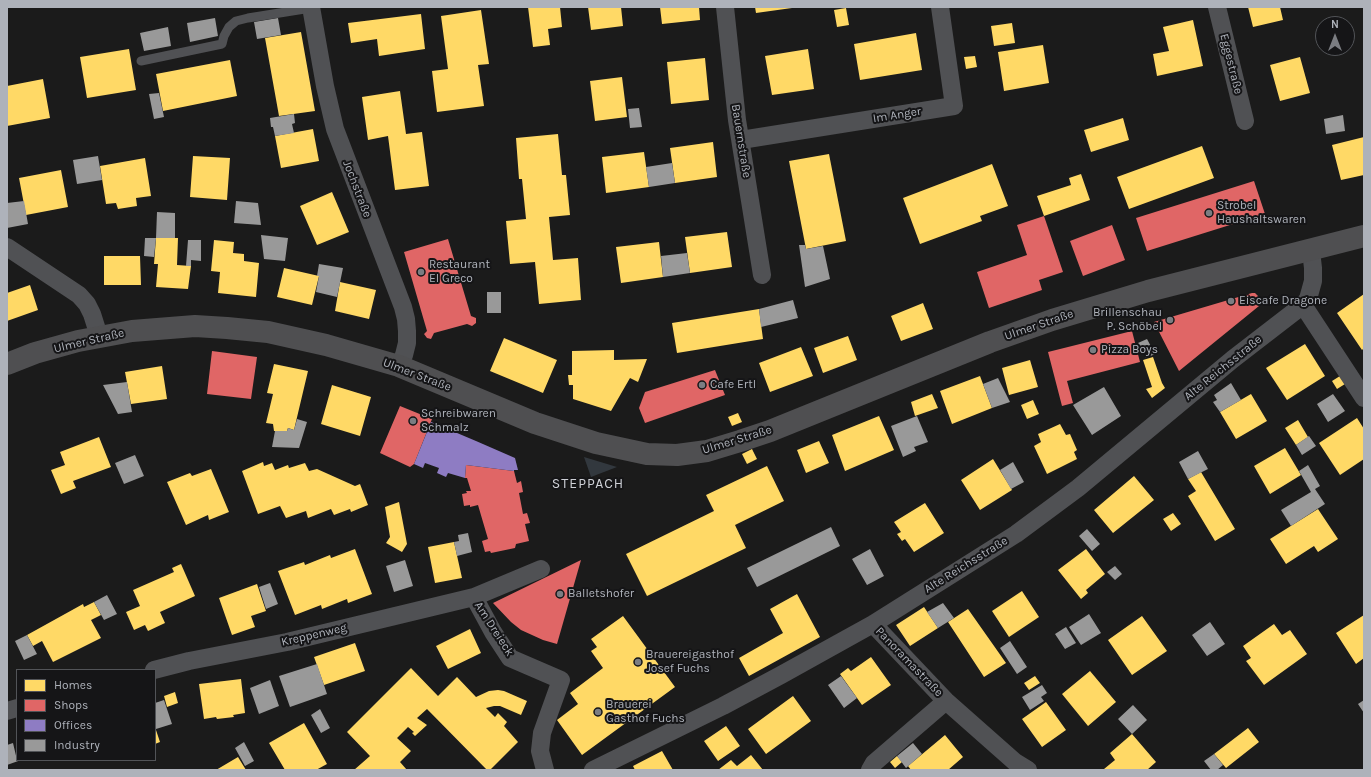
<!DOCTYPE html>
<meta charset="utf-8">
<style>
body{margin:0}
#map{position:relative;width:1371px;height:777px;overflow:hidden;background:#1b1b1b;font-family:Karla,sans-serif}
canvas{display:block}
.frame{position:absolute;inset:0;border:8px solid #aeb2ba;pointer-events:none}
.legend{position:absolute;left:16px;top:669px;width:140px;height:92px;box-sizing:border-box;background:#151517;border:1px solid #525458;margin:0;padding:5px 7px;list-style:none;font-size:12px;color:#aeb2ba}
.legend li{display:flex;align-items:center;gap:8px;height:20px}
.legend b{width:20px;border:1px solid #525458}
.north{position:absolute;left:1315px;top:16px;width:40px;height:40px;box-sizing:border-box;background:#151517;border:1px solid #525458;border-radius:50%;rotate:0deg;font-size:11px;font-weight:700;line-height:16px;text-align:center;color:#aeb2ba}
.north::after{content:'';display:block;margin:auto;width:14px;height:18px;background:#7b7d82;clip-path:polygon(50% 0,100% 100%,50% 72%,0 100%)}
</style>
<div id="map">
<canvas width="1371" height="777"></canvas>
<div class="frame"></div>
<ul class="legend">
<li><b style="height:11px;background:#ffd966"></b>Homes</li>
<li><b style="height:11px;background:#e06666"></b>Shops</li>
<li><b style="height:11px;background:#8e7cc3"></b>Offices</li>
<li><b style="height:11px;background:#999"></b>Industry</li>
</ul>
<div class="north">N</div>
</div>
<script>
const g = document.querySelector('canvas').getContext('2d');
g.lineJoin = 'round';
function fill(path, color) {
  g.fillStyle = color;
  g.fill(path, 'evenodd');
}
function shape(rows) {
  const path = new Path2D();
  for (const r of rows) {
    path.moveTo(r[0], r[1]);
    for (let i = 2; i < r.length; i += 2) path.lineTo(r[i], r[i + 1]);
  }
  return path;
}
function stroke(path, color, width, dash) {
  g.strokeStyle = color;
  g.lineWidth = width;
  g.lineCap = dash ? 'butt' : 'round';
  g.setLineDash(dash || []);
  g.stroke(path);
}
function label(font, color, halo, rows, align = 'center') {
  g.font = font + ' Karla,sans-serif';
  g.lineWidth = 4;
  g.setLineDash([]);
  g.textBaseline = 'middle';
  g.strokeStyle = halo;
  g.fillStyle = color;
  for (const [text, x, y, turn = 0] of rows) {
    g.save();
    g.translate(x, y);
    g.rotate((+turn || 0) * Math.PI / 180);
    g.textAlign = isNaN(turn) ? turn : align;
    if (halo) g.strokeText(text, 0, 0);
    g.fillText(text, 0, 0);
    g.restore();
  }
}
const water = shape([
 [584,457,617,467,591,477]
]);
const homes = shape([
 [528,7,560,7,562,27,548,29,550,45,533,47],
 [588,7,621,7,623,26,591,30],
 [660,7,699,7,700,20,662,24],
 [755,7,792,7,792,8,756,13],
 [1248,7,1280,7,1283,20,1253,27],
 [846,8,849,25,837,27,834,10],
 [481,10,489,64,478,65,484,106,437,112,432,71,448,69,441,16],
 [421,14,425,49,379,56,377,39,351,43,348,23],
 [1193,20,1203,66,1157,76,1153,54,1169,51,1163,27],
 [1012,23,1015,43,994,46,991,26],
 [301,32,315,111,279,116,265,38],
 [916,33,922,70,860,80,854,44],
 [1043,45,1049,83,1004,91,998,52],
 [129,49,136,90,87,98,80,57],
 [808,49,814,89,772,95,765,56],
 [975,56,977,67,966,69,964,57],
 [1300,57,1310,93,1280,101,1270,65],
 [705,58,709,100,671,104,667,62],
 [230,60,237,96,163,111,156,74],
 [622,77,627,117,595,121,590,81],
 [43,79,50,118,7,126,7,86],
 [400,91,406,134,422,132,429,186,395,190,388,136,368,140,362,97],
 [1123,118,1129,140,1091,152,1084,130],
 [313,129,319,161,281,168,275,136],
 [558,134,562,175,566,175,570,215,549,217,553,260,578,258,581,300,539,304,535,262,510,264,506,221,526,219,522,179,519,179,516,138],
 [1364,137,1364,175,1341,180,1332,145],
 [713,142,717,177,675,183,670,148],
 [1202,146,1214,178,1129,209,1117,177],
 [644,152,649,187,606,193,602,157],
 [829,154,846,241,806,249,789,161],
 [193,156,230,158,227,200,190,197],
 [145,158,151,196,136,198,137,206,118,209,116,203,106,204,100,166],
 [992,164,1008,206,980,216,982,221,920,244,903,198],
 [61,170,68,207,26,215,19,178],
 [1081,174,1090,200,1044,216,1037,196,1071,185,1069,178],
 [332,192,349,232,317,245,300,206],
 [727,232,732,267,690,273,685,237],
 [156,238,178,238,177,265,191,266,188,289,156,287,158,264,154,264],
 [214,240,234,242,233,253,244,254,244,261,259,263,256,297,218,293,220,272,211,271],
 [659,242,663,277,621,283,616,247],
 [104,256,140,256,141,285,104,285],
 [284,268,319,276,312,305,277,297],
 [340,282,376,290,369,319,335,311],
 [30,285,38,310,7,321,7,293],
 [1364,294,1364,348,1362,350,1337,313],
 [923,303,933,329,901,341,891,316],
 [759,309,763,339,677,353,672,323],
 [848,336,857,360,823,373,814,348],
 [504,338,557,360,543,393,490,371],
 [1305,344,1325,376,1287,400,1266,368],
 [801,347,813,376,770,392,759,363],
 [614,350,614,360,647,359,638,382,630,378,611,411,573,399,573,385,569,385,568,375,572,375,572,351],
 [1153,357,1162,383,1165,388,1152,398,1146,389,1152,387,1143,360],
 [1030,360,1038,387,1009,395,1002,368],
 [274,364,308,371,294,430,288,428,287,431,274,431,273,424,266,423,273,394,267,393],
 [162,366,167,399,131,404,125,372],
 [980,376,992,408,952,424,940,391],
 [1340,376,1345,384,1337,389,1332,381],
 [332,385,371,397,360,436,321,424],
 [932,394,938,408,915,416,911,402],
 [1251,394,1267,421,1236,439,1220,412],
 [1033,400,1039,414,1027,419,1021,405],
 [738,413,742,422,732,426,728,417],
 [879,416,894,450,845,471,832,435],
 [1357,418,1364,429,1364,459,1340,475,1319,443],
 [1298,420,1308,437,1296,445,1285,428],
 [1060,424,1066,435,1070,434,1077,450,1074,452,1077,459,1047,474,1034,446,1041,442,1038,434],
 [99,437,111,467,73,481,76,488,61,494,51,470,65,465,60,452],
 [819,441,829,463,806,473,797,450],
 [1285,448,1301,475,1270,494,1254,466],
 [752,449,757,459,747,464,742,454],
 [993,459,1012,490,980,510,961,480],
 [263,462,264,466,272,463,275,470,288,465,289,468,305,463,309,471,317,469,355,486,360,484,368,505,351,512,350,509,334,515,331,509,308,518,306,511,286,518,280,506,258,514,242,471],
 [767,466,784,501,735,525,746,548,647,596,626,554,714,511,706,495],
 [211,469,229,512,209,520,208,515,186,525,167,482,190,473,192,476],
 [1201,472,1235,529,1215,541,1188,496,1196,491,1188,479],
 [1134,476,1154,500,1113,533,1094,510],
 [399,502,407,544,402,552,386,543,390,537,385,507],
 [925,503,944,533,914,552,905,539,902,541,897,534,901,532,894,522],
 [1318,509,1338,539,1318,552,1314,546,1286,564,1270,539],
 [1173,513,1181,524,1171,531,1163,519],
 [454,542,462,578,435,583,428,547],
 [355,549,372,594,348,603,347,599,322,609,321,605,295,615,278,571,304,562,305,565,330,555,331,558],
 [1086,549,1105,574,1086,590,1088,593,1081,599,1058,570],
 [181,564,195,596,160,612,165,623,148,631,145,625,134,630,126,612,140,606,133,590,174,572,172,568],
 [257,584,266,611,251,616,255,627,232,635,219,598],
 [1022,591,1039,617,1009,637,992,611],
 [797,594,820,637,749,676,739,658,783,633,770,609],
 [94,602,101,615,91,620,101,638,53,662,42,641,33,646,27,635,83,604,84,607],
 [924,607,938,628,910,646,896,625],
 [968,609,1006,663,984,677,948,622],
 [1364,615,1364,658,1356,664,1336,633],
 [623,616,675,687,582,755,557,720,578,704,570,693,603,668,591,651,597,647,591,639],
 [1142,616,1167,651,1132,675,1108,640],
 [1274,624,1282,635,1290,630,1307,654,1264,685,1246,661,1251,658,1243,646],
 [470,629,481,653,448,669,436,646],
 [355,643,365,671,324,685,314,657],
 [871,657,891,685,862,705,840,674,848,668,851,671],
 [411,668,438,696,457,677,476,697,489,691,498,690,504,691,527,701,521,715,500,706,494,706,486,708,495,717,498,713,507,722,504,726,518,742,490,770,487,770,427,709,417,718,427,725,415,736,412,733,414,732,408,727,397,738,411,751,400,762,407,770,354,770,370,756,347,732],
 [1090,671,1116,702,1088,726,1062,694],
 [1035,676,1040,683,1029,690,1024,683],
 [241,679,245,713,233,715,234,717,217,719,216,717,204,719,199,684],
 [175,692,178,703,167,707,164,696],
 [793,696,811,721,766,754,748,729],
 [1046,702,1066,730,1042,747,1022,719],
 [304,723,327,764,316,770,285,770,269,743],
 [726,726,740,746,718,761,704,741],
 [155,727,160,742,155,744],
 [1248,728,1259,742,1226,768,1214,754],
 [1132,734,1156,762,1147,770,1105,770,1104,769,1115,760,1110,753],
 [945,735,963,757,948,770,911,770,908,766],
 [662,751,673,770,635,770,633,766],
 [751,755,763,770,718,770,731,760,737,766],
 [897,756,902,762,895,768,890,762],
 [238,757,246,770,216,770]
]);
const shops = shape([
 [1254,181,1265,214,1147,251,1136,218],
 [1044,216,1063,272,1039,280,1042,290,989,308,977,272,1027,255,1017,225],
 [1112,225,1125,260,1083,276,1070,241],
 [448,239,471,316,476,318,476,323,472,326,467,324,434,333,431,339,427,338,424,334,427,331,404,252],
 [1252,293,1255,293,1259,297,1261,303,1259,306,1179,371,1154,322],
 [1132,331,1140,362,1067,381,1073,403,1062,406,1048,352],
 [212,351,257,357,251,399,207,394],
 [715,370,725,395,645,423,639,408,645,392],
 [400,406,432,419,414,464,410,467,380,453],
 [466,465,514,471,517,483,521,481,523,492,519,493,523,514,527,513,530,523,525,524,529,541,516,544,515,548,491,553,490,551,485,552,482,541,488,539,478,505,470,507,470,505,464,506,462,494,467,493,466,491,471,491,467,478,465,478],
 [581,560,557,644,543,640,521,630,511,622,493,603]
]);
const offices = shape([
 [431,422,476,441,515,458,518,470,514,470,514,471,466,465,465,478,448,473,446,477,437,473,439,468,425,463,423,468,414,464]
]);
const industry = shape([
 [215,18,218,36,190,42,187,23],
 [278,18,281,35,257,39,254,22],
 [168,27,171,46,144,51,140,33],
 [159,93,164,117,154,119,149,94],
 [639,108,642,127,630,128,628,109],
 [294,114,295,123,292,124,294,133,275,136,273,127,271,127,270,118],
 [1343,115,1345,131,1326,134,1324,119],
 [98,156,102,180,77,184,73,160],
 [672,163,675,183,649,187,646,167],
 [24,201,28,224,7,228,7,203],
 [236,201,258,203,261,225,234,223],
 [157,212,175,213,175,238,156,238,154,257,144,256,145,238,156,238],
 [261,235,288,238,285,261,264,259],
 [188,240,201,240,201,261,191,260,191,266,186,266],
 [799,245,805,245,806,249,823,246,830,279,805,287],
 [687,253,690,273,663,277,661,256],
 [319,264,343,268,337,297,316,292,319,276,317,276],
 [487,292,501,292,501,313,487,313],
 [793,300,798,318,761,327,759,309],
 [1147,339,1155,354,1146,358,1138,343],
 [998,378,1010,402,992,408,983,384],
 [127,382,132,412,118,414,103,385],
 [1231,383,1241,400,1220,412,1213,402,1217,400,1214,395],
 [1104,387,1121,416,1092,435,1073,405],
 [1333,394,1345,411,1328,422,1317,404],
 [917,416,928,442,914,447,916,451,903,457,891,426],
 [297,419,307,422,299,448,272,447,275,431,287,431,288,428,294,430],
 [1309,436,1316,446,1302,455,1296,445],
 [1198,451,1208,469,1188,479,1179,462],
 [135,455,144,476,124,484,115,463],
 [1013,462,1024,482,1011,489,1000,470],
 [1308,465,1320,486,1315,489,1325,504,1291,526,1281,510,1311,492,1299,471],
 [831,527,840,546,757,587,747,568],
 [1087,529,1100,544,1092,551,1079,536],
 [468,533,472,552,457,556,454,542,459,541,458,535],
 [870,549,884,576,867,585,852,559],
 [405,560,413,586,394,592,386,566],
 [1115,566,1122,574,1115,580,1107,572],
 [270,583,278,604,266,609,259,587],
 [107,595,117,614,104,620,94,602],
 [943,603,954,618,938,628,927,612],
 [1089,614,1101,633,1081,645,1069,627],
 [1210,622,1225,644,1207,656,1192,635],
 [1066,627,1076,643,1065,649,1055,634],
 [27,635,37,654,24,660,15,641],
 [1010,641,1027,667,1017,674,1000,648],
 [317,664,327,694,290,707,279,676],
 [841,676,857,698,844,708,828,685],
 [270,680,279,706,259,714,250,688],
 [1042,685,1047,693,1041,697,1044,701,1030,710,1022,697],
 [164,700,172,724,156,729,155,725,155,703],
 [1364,700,1364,713,1358,704],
 [1133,705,1147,720,1132,734,1118,719],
 [320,709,330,728,321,733,311,715],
 [244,742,254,761,245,766,235,748],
 [13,743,17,760,21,760,7,765,7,745],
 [913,743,922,754,906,768,897,756],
 [1214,754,1223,765,1217,770,1211,770,1204,761]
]);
const lane = shape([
 [141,61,222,44,224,36,229,27,236,21,248,18,311,8]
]);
const street = shape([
 [311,7,325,86,335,129,403,307,406,319,407,331,407,343,404,355,399,366],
 [725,7,737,120,762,275],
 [1217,7,1245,121],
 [741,140,954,106,940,7],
 [7,247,79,295,87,304,92,314,99,336],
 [1303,305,1364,398],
 [541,569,474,597,493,632,510,658,561,680,542,733,540,751,545,770],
 [873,624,946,701,1015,762,1028,770],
 [154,670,189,661,287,642,474,597],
 [7,711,17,708],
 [593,770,723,706,781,675,873,624,1016,534,1078,488,1233,359,1303,305,1308,299,1313,281,1313,268,1311,251],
 [870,770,874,763,946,701]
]);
const secondary = shape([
 [7,364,35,353,78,341,132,331,195,326,227,328,268,332,326,345,399,366,535,423,596,443,647,454,677,455,707,451,740,441,770,431,990,342,1052,320,1148,291,1364,236]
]);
const markers = [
 [1209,213,4,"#7b7d82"],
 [421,272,4,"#7b7d82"],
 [1231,301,4,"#7b7d82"],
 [1170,320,4,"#7b7d82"],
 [1093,350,4,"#7b7d82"],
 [702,385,4,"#7b7d82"],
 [413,421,4,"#7b7d82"],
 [560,594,4,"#7b7d82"],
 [638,662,4,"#7b7d82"],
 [598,712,4,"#7b7d82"]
];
const streetNames = [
 ["Eggestraße",1231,64,76],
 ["Im Anger",897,115,-9],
 ["Bauernstraße",741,141,81],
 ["Jochstraße",357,189,69],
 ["Ulmer Straße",1039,325,-19],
 ["Ulmer Straße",89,341,-13],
 ["Alte Reichsstraße",1223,368,-39],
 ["Ulmer Straße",417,375,21],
 ["Ulmer Straße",737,440,-17],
 ["Alte Reichsstraße",966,565,-32],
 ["Am Dreieck",494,629,57],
 ["Kreppenweg",314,635,-13],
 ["Panoramastraße",909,662,46]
];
const poiNames = [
 ["Strobel",1217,206],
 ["Haushaltswaren",1217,220],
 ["Restaurant",429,265],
 ["El Greco",429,279],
 ["Eiscafe Dragone",1239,301],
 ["Brillenschau",1162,313,"right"],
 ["P. Schöbel",1162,327,"right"],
 ["Pizza Boys",1101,350],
 ["Cafe Ertl",710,385],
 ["Schreibwaren",421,414],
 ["Schmalz",421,428],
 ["Balletshofer",568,594],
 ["Brauereigasthof",646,655],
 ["Josef Fuchs",646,669],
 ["Brauerei",606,705],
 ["Gasthof Fuchs",606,719]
];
const quarterNames = [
 ["STEPPACH",588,484]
];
fill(water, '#32383e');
fill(homes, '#ffd966');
fill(shops, '#e06666');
fill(offices, '#8e7cc3');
fill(industry, '#999');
stroke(lane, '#505154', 9);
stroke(street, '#505154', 18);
stroke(secondary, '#4f4f51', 22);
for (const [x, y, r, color] of markers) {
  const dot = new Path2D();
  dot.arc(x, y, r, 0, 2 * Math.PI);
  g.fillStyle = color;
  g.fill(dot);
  stroke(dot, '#151517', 1.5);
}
label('12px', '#aeb2ba', '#151517', streetNames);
label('12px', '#aeb2ba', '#151517', poiNames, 'left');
g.letterSpacing = '1px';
label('14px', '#cfd1d7', '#151517', quarterNames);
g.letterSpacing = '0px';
</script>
